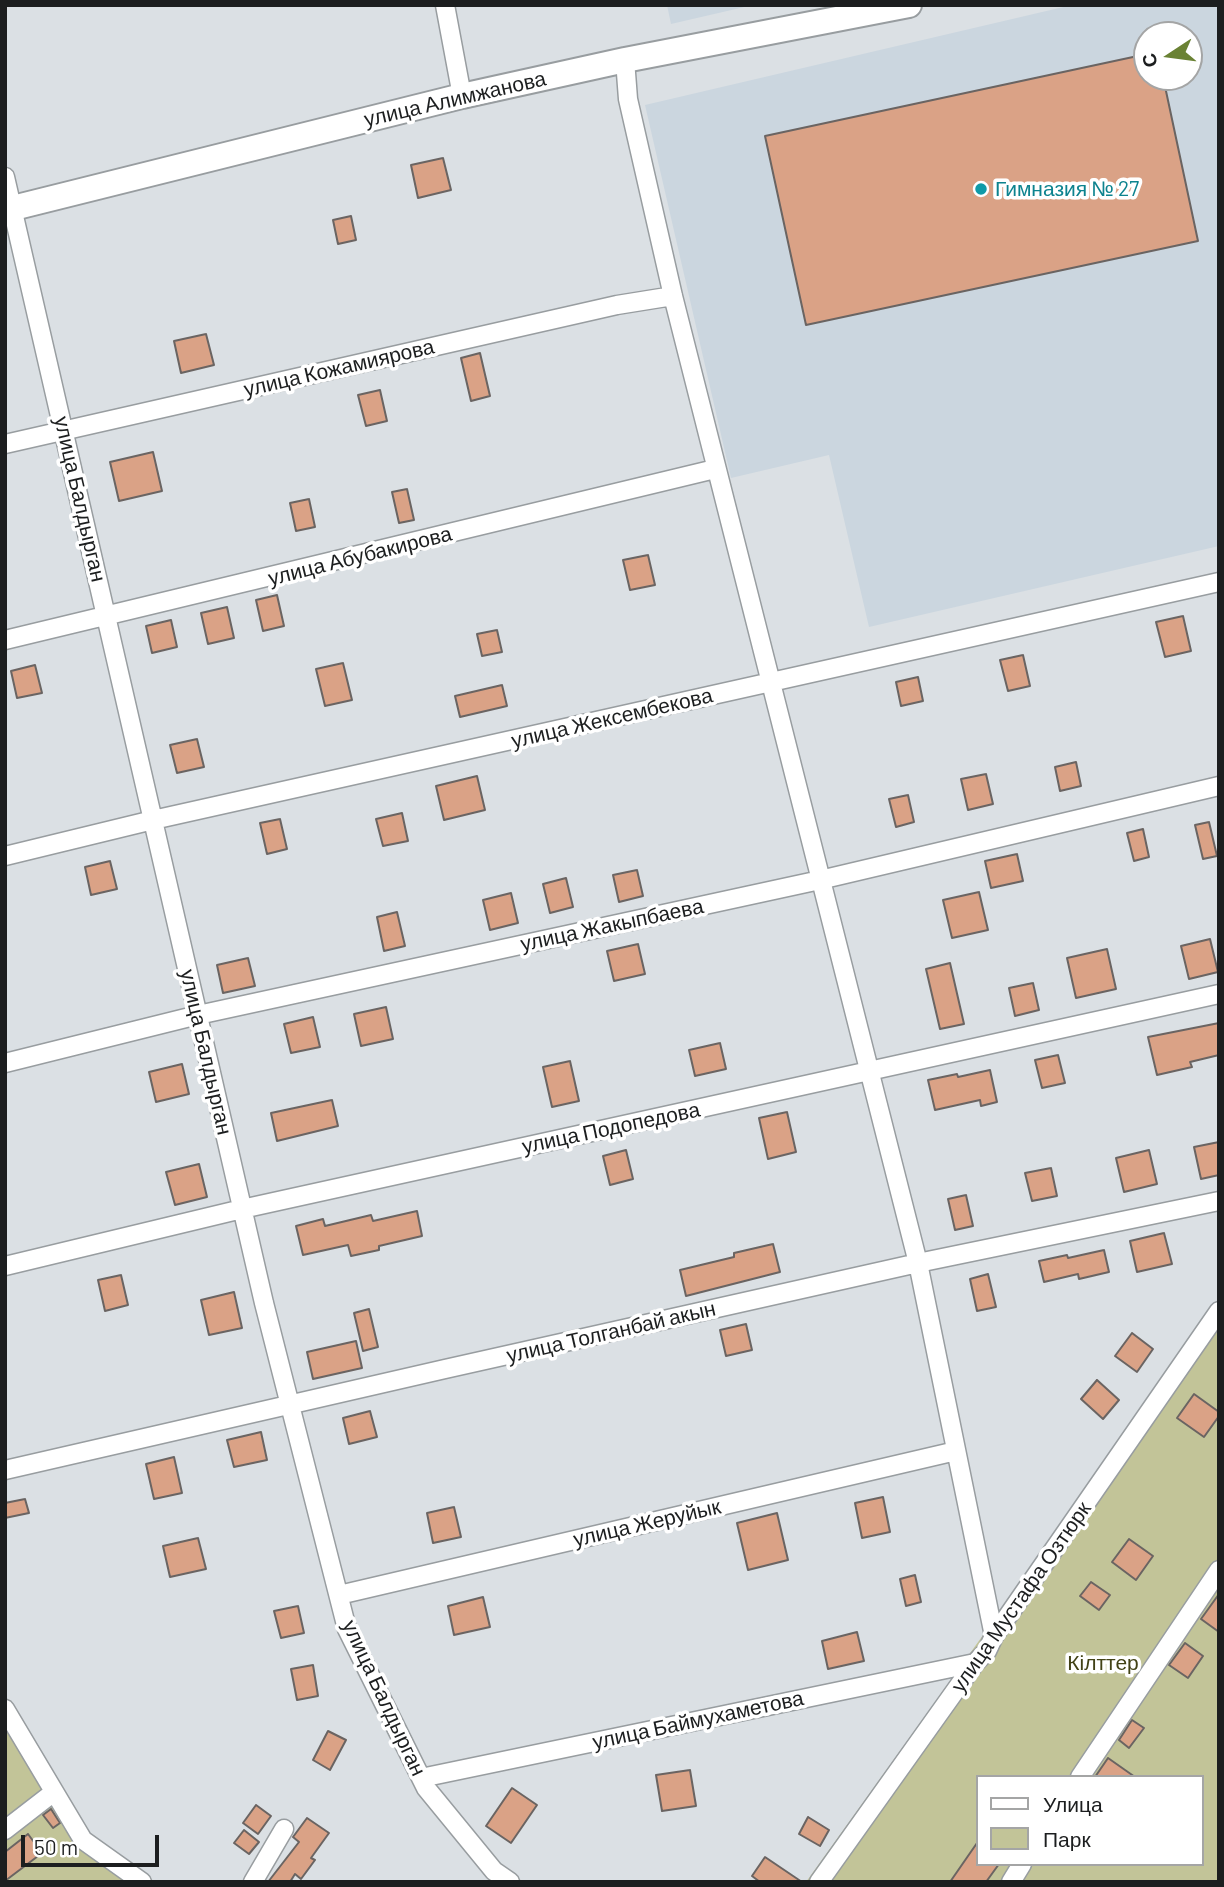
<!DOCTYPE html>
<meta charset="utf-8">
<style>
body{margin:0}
#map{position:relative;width:1224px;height:1887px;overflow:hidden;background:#dbe0e4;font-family:Barlow,sans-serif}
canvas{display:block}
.frame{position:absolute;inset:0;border:7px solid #1c1e1f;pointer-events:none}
.legend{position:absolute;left:976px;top:1775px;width:228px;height:91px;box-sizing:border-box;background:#fff;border:2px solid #a4a5a5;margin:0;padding:9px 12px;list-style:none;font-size:21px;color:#1c1e1f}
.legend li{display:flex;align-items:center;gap:14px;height:35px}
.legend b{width:35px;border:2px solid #a4a5a5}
.north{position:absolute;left:1133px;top:21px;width:70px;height:70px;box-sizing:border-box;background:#fff;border:2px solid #a4a5a5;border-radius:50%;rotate:257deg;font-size:19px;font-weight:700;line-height:28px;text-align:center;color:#1c1e1f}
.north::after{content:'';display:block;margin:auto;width:24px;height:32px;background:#6a8234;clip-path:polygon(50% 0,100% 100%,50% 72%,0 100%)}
.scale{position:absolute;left:21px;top:1835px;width:138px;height:32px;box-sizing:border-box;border:4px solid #1c1e1f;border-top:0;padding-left:9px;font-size:21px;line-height:24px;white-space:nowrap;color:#1c1e1f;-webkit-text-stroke:5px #fff;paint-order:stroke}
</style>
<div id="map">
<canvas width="1224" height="1887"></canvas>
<div class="frame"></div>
<ul class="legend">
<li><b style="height:9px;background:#fff"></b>Улица</li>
<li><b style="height:19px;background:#c2c498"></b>Парк</li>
</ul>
<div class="north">С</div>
<div class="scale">50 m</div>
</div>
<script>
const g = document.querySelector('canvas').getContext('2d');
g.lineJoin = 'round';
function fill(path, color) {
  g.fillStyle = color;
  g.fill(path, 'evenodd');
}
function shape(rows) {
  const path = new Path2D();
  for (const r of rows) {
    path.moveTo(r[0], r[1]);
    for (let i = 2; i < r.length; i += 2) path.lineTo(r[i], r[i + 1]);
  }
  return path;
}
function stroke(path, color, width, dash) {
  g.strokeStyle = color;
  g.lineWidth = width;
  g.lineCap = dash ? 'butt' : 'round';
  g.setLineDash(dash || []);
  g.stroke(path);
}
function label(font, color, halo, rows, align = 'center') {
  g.font = font + ' Barlow,sans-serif';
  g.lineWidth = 7;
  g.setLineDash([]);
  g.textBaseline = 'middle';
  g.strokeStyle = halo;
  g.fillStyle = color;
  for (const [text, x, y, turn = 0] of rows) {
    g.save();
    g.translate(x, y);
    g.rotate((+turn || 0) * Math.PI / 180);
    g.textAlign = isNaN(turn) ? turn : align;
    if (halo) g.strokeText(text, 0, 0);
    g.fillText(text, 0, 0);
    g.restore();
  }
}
const built = shape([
 [667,5,753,5,671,24],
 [1072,5,1219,5,1219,546,869,627,829,455,731,478,645,105],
 [1147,35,1189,35,1189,77,1147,77]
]);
const green = shape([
 [1219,1306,1219,1882,806,1882],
 [977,1777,1201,1777,1201,1864,977,1864],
 [5,1701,79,1830,150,1882,5,1882]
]);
const building = shape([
 [1147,54,1147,77,1163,77,1198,241,806,325,765,136,1147,54],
 [443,158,451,190,418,198,411,165,443,158],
 [351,216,356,240,338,244,333,220,351,216],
 [206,334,214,365,181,373,174,341,206,334],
 [480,353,490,396,471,401,461,358,480,353],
 [380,390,387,421,366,426,358,395,380,390],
 [153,452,162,491,119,501,110,462,153,452],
 [407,489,414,520,399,523,392,492,407,489],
 [309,499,315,527,296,531,290,503,309,499],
 [648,555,655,585,630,590,623,560,648,555],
 [277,595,284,626,263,631,256,600,277,595],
 [227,607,234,638,208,644,201,613,227,607],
 [1183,616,1191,651,1165,657,1156,622,1183,616],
 [171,620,177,647,152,653,146,626,171,620],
 [497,630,502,652,482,656,477,634,497,630],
 [1023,655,1030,686,1008,691,1000,660,1023,655],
 [343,663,352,700,325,706,316,669,343,663],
 [35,665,42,693,17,698,11,671,35,665],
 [918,677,923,701,901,706,896,682,918,677],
 [502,685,507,706,460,717,455,696,502,685],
 [197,739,204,767,177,773,170,745,197,739],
 [1076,762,1081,786,1060,791,1055,767,1076,762],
 [986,774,993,804,968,810,961,779,986,774],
 [477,776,485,810,444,820,436,786,477,776],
 [908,795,914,822,896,827,889,799,908,795],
 [402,813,408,841,383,846,376,819,402,813],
 [280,819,287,849,267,854,260,823,280,819],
 [1209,822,1217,856,1203,859,1195,825,1209,822],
 [1143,829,1149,857,1134,861,1127,833,1143,829],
 [1017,854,1023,881,991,888,985,861,1017,854],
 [110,861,117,889,91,895,85,867,110,861],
 [637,870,643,896,619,902,613,875,637,870],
 [566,878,573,907,550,913,543,884,566,878],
 [979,892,988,930,952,938,943,900,979,892],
 [511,893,518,923,490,930,483,900,511,893],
 [397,912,405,946,384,951,377,917,397,912],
 [1210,939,1218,972,1189,979,1181,946,1210,939],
 [638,944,645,974,614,981,607,951,638,944],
 [1107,949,1116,989,1076,998,1067,958,1107,949],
 [248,958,255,986,223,993,217,965,248,958],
 [950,963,964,1024,940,1029,926,969,950,963],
 [1033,983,1039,1010,1015,1016,1009,988,1033,983],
 [386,1007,393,1039,361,1046,354,1014,386,1007],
 [313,1017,320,1047,291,1053,284,1024,313,1017],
 [1219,1023,1219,1055,1190,1062,1192,1067,1157,1075,1148,1037,1219,1023],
 [720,1043,726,1069,695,1076,689,1050,720,1043],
 [1058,1055,1065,1083,1042,1088,1035,1060,1058,1055],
 [570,1061,579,1101,552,1107,543,1067,570,1061],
 [182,1064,189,1094,156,1102,149,1072,182,1064],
 [990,1070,997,1102,981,1106,980,1100,935,1110,928,1080,957,1074,958,1077,990,1070],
 [332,1100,338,1126,277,1141,271,1113,332,1100],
 [787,1112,796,1152,768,1159,759,1118,787,1112],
 [1219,1142,1219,1175,1201,1179,1194,1147,1219,1142],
 [626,1150,633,1179,610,1185,603,1156,626,1150],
 [1149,1150,1157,1184,1124,1192,1116,1158,1149,1150],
 [199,1164,207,1197,175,1205,166,1172,199,1164],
 [1051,1168,1057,1196,1032,1201,1025,1173,1051,1168],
 [966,1195,973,1226,955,1230,948,1199,966,1195],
 [417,1211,422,1236,379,1246,379,1250,351,1256,348,1245,303,1255,296,1226,323,1219,325,1226,371,1215,373,1221,417,1211],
 [1164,1233,1172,1264,1137,1272,1130,1241,1164,1233],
 [773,1244,780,1272,686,1296,680,1270,734,1257,734,1253,773,1244],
 [1104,1250,1109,1272,1079,1279,1078,1274,1044,1282,1039,1261,1067,1255,1068,1258,1104,1250],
 [988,1274,996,1307,977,1311,970,1279,988,1274],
 [121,1275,128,1305,105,1311,98,1280,121,1275],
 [234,1292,242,1328,209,1335,201,1300,234,1292],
 [369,1309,378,1347,363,1351,354,1313,369,1309],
 [746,1324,752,1350,726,1356,720,1330,746,1324],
 [1132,1333,1153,1349,1137,1372,1115,1356,1132,1333],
 [356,1341,362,1368,313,1379,307,1352,356,1341],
 [1097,1380,1119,1400,1103,1419,1081,1399,1097,1380],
 [1194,1394,1219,1412,1219,1416,1204,1437,1177,1418,1194,1394],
 [370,1411,377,1437,349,1444,343,1418,370,1411],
 [261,1432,267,1460,234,1467,227,1440,261,1432],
 [174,1457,182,1493,154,1499,146,1464,174,1457],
 [883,1497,890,1532,862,1538,855,1503,883,1497],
 [25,1499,29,1513,5,1518,5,1503,25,1499],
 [454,1507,461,1537,433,1543,427,1513,454,1507],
 [777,1513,788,1560,748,1570,737,1523,777,1513],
 [198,1538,206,1569,170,1577,163,1546,198,1538],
 [1129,1539,1153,1556,1136,1580,1112,1562,1129,1539],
 [915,1575,921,1602,906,1606,900,1579,915,1575],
 [1091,1582,1110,1595,1099,1610,1080,1596,1091,1582],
 [1219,1594,1219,1632,1201,1619,1219,1594],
 [483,1597,490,1627,454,1635,448,1606,483,1597],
 [298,1606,304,1633,281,1638,274,1611,298,1606],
 [857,1632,864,1661,828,1669,822,1641,857,1632],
 [1185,1643,1203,1656,1188,1678,1169,1665,1185,1643],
 [313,1665,318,1696,297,1700,291,1669,313,1665],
 [1132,1720,1144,1728,1129,1748,1119,1740,1132,1720],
 [328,1731,346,1740,330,1770,313,1760,328,1731],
 [1108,1758,1135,1777,1095,1777,1108,1758],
 [690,1770,696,1806,662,1811,656,1775,690,1770],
 [512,1788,537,1805,511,1843,486,1826,512,1788],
 [256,1805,271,1816,258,1834,243,1823,256,1805],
 [51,1809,60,1823,53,1828,43,1815,51,1809],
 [808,1817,829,1830,820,1846,799,1834,808,1817],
 [307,1818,329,1833,311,1858,315,1860,301,1879,295,1874,290,1882,268,1882,299,1842,293,1837,307,1818],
 [244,1830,259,1842,249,1854,234,1843,244,1830],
 [28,1834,42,1853,5,1881,5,1852,28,1834],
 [977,1843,977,1864,999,1864,986,1882,950,1882,977,1843],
 [765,1857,802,1882,760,1882,752,1876,765,1857]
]);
const street = shape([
 [445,5,462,96],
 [625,60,628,99,673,296,918,1263,994,1636],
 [5,177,264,1303,347,1629,426,1788,494,1871,510,1882],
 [5,444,617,305,673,296],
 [5,640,715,469],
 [5,856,153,820,1219,582],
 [5,1063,198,1015,820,880,1219,786],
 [5,1266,242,1209,1219,994],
 [5,1470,445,1369,918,1263,1219,1201],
 [339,1595,956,1451],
 [5,1709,83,1840,142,1882],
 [1080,1777,1219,1570],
 [421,1778,975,1663],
 [5,1830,54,1792],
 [253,1882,284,1829],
 [819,1882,975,1663,987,1651,994,1636,1219,1311],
 [1011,1882,1022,1864]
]);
const secondary = shape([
 [5,210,462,96,625,60,909,5]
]);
const markers = [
 [981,189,7,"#0f9aa8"]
];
const streetNames = [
 ["улица Алимжанова",455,99,-13],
 ["улица Кожамиярова",339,368,-13],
 ["улица Балдырган",80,499,77],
 ["улица Абубакирова",360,556,-14],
 ["улица Жексембекова",612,718,-13],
 ["улица Жакыпбаева",612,925,-12],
 ["улица Балдырган",206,1052,77],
 ["улица Подопедова",611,1128,-12],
 ["улица Толганбай акын",611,1332,-13],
 ["улица Жеруйык",647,1523,-13],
 ["улица Мустафа Озтюрк",1021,1597,-55],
 ["улица Балдырган",384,1698,65],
 ["улица Баймухаметова",698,1720,-12]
];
const cultureNames = [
 ["Гимназия № 27",995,189]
];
const parkNames = [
 ["Кілттер",1103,1663]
];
fill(built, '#cbd6df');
fill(green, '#c2c498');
fill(building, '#daa286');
stroke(building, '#6a6462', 2);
stroke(street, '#989da0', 21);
stroke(secondary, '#989da0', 28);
stroke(street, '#fff', 18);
stroke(secondary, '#fff', 24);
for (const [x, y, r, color] of markers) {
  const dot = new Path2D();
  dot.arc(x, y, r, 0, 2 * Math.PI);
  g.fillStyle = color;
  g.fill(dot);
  stroke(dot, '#fff', 2.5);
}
label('21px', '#1c1e1f', '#fff', streetNames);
label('21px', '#0d838f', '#fff', cultureNames, 'left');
label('21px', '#424216', '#fff', parkNames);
</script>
